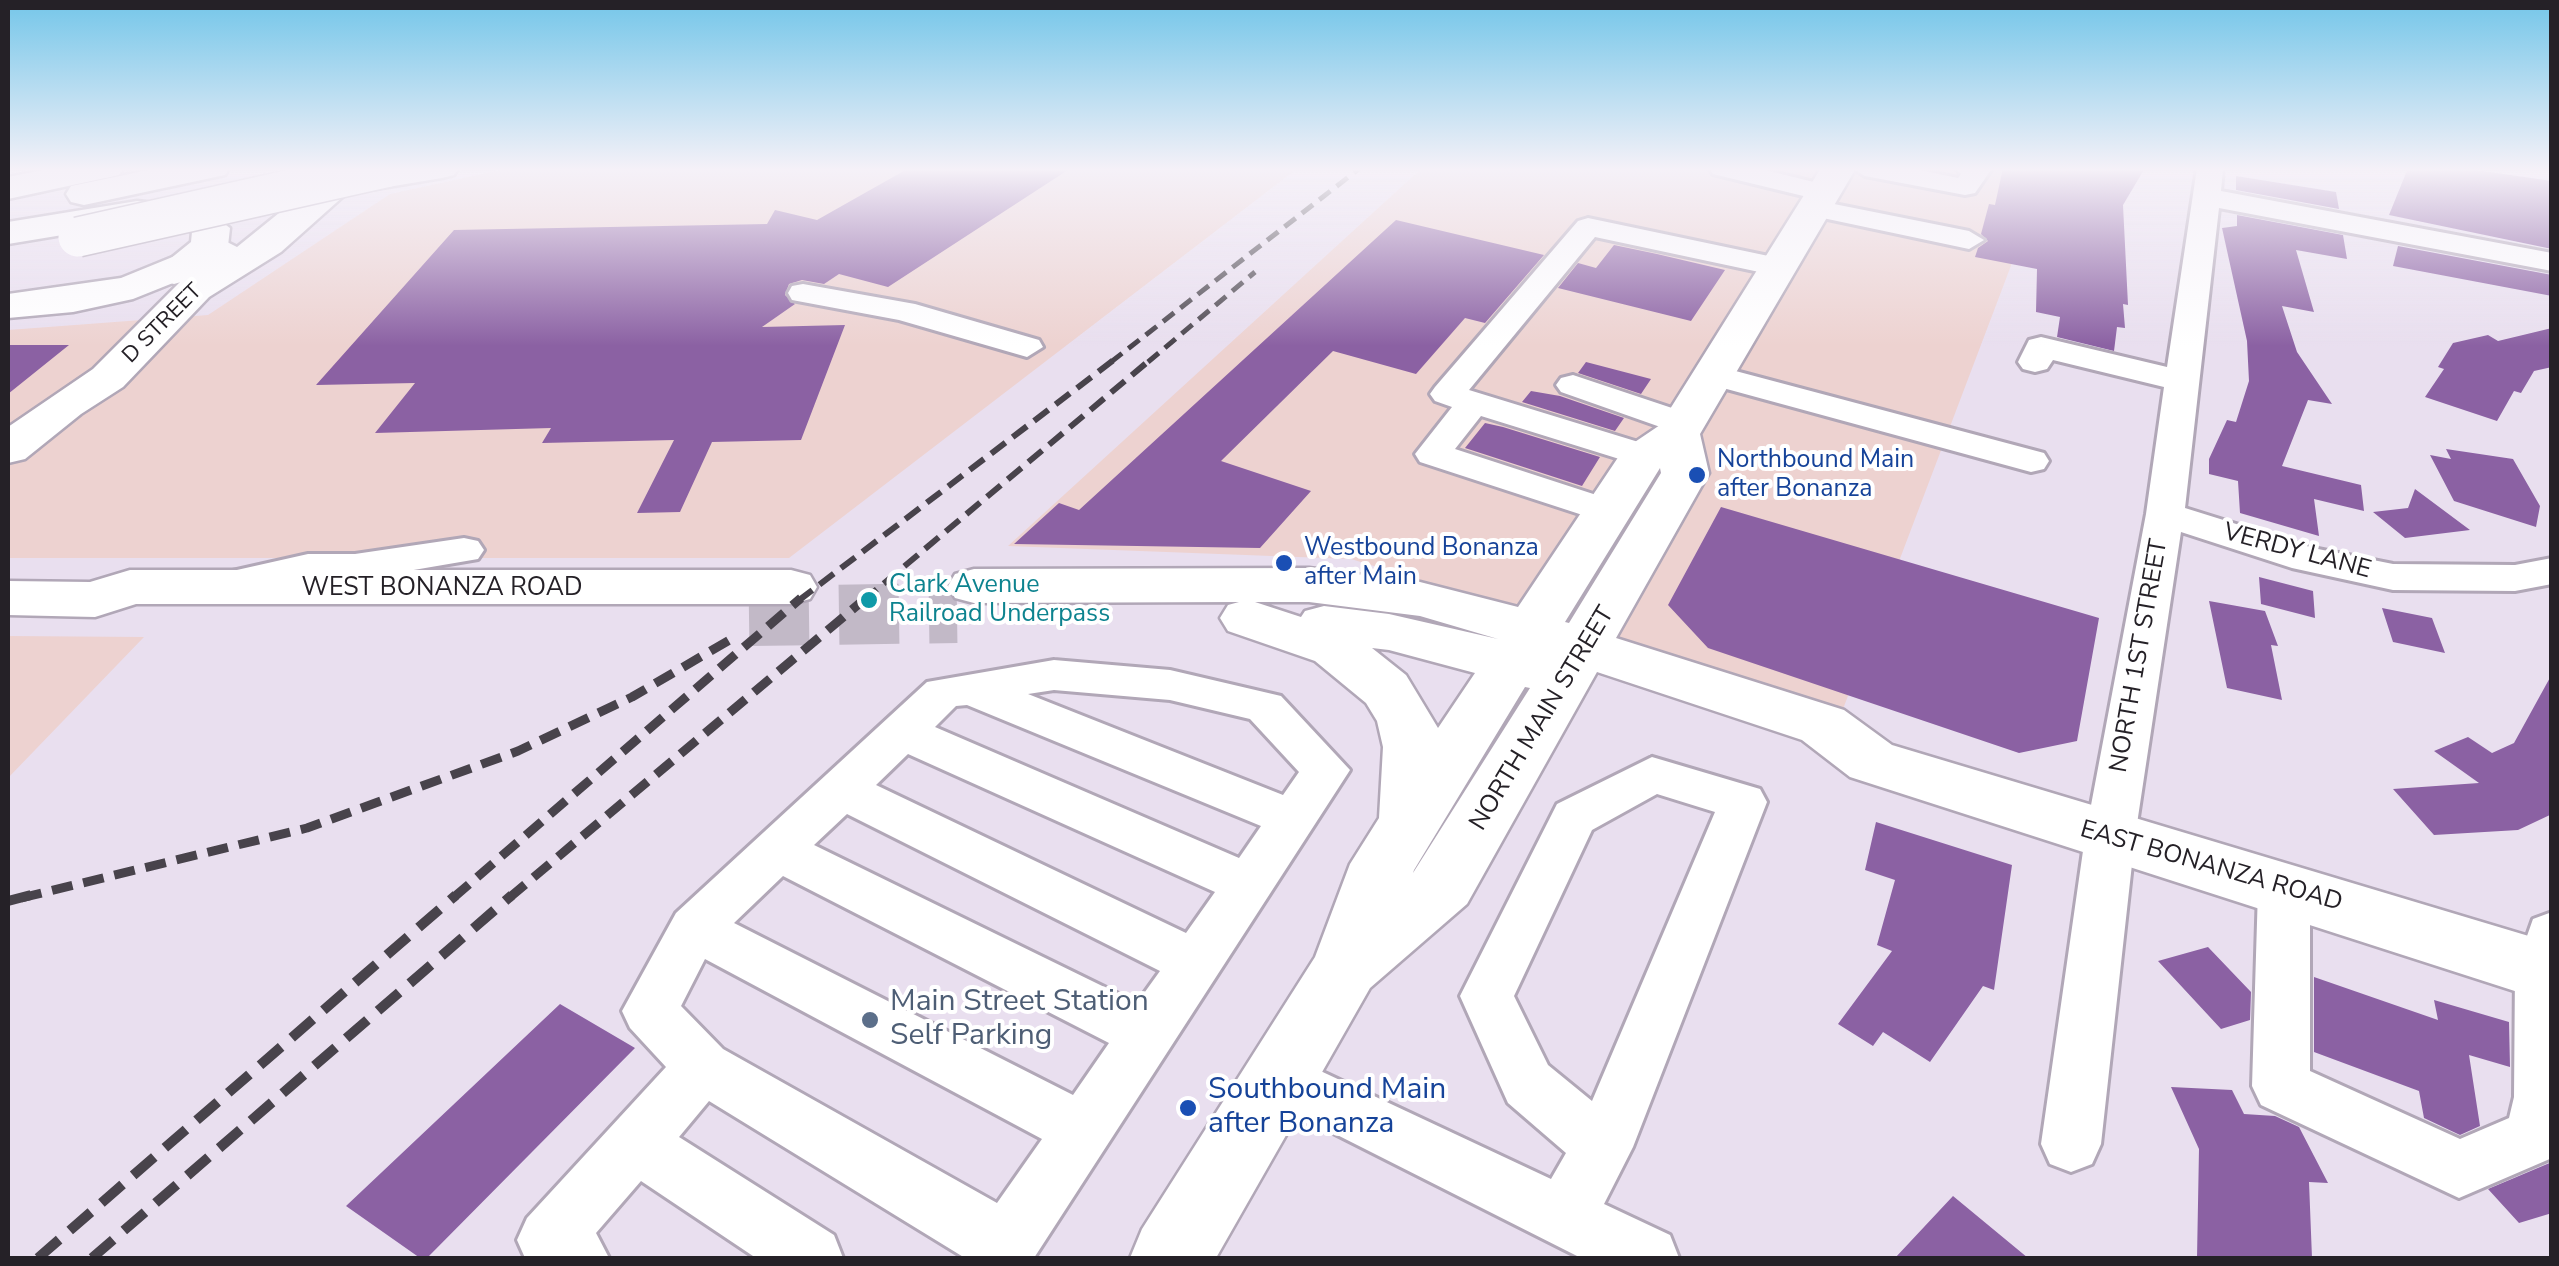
<!DOCTYPE html>
<style>
body{margin:0}
#map{position:relative;width:2559px;height:1266px;overflow:hidden;background:#e9dfef;font-family:"Nunito Sans",sans-serif}
canvas{display:block}
.frame{position:absolute;inset:0;border:10px solid #252127;pointer-events:none}
</style>
<div id="map">
<canvas width="2559" height="1266"></canvas>
<div class="frame"></div>
</div>
<script>
const g = document.querySelector('canvas').getContext('2d');
g.lineJoin = 'round';
function fill(path, color) {
  g.fillStyle = color;
  g.fill(path, 'evenodd');
}
function shape(rows) {
  const path = new Path2D();
  for (const r of rows) {
    path.moveTo(r[0], r[1]);
    for (let i = 2; i < r.length; i += 2) path.lineTo(r[i], r[i + 1]);
  }
  return path;
}
function stroke(path, color, width, dash) {
  g.strokeStyle = color;
  g.lineWidth = width;
  g.lineCap = dash ? 'butt' : 'round';
  g.setLineDash(dash || []);
  g.stroke(path);
}
function label(font, color, halo, rows, align = 'center') {
  g.font = font + ' "Nunito Sans",sans-serif';
  g.lineWidth = 8;
  g.setLineDash([]);
  g.textBaseline = 'middle';
  g.strokeStyle = halo;
  g.fillStyle = color;
  for (const [text, x, y, turn = 0] of rows) {
    g.save();
    g.translate(x, y);
    g.rotate((+turn || 0) * Math.PI / 180);
    g.textAlign = isNaN(turn) ? turn : align;
    if (halo) g.strokeText(text, 0, 0);
    g.fillText(text, 0, 0);
    g.restore();
  }
}
const industrial = shape([
 [509,168,1298,168,789,558,8,558,8,330,208,315,390,194],
 [1422,168,2048,168,1843,709,1351,559,1008,546],
 [8,636,144,637,8,778]
]);
const building = shape([
 [909,168,1071,168,888,287,839,274,824,284,802,280,789,284,785,295,795,304,762,327,845,325,801,440,712,442,680,512,637,513,674,440,542,443,551,428,375,433,415,383,316,385,454,230,767,224,775,210,817,220],
 [2003,168,2145,168,2123,205,2128,305,2123,304,2125,328,2117,327,2114,351,2057,337,2060,317,2036,312,2037,269,1975,257,1978,248,1988,241,1981,234,1989,204,1995,205],
 [2408,168,2462,168,2552,181,2552,249,2389,215],
 [2236,176,2336,192,2339,209,2236,190],
 [2237,215,2343,235,2347,259,2296,250,2314,312,2282,306,2297,352,2332,404,2308,400,2282,466,2361,485,2364,511,2314,499,2319,536,2240,513,2238,481,2209,474,2209,459,2227,420,2236,422,2249,381,2247,341,2222,228,2237,226],
 [1396,220,1544,255,1485,323,1465,318,1416,374,1333,351,1221,461,1311,491,1260,548,1014,544,1059,503,1079,510],
 [1614,245,1657,254,1725,270,1691,321,1558,288,1578,263,1596,268],
 [2398,246,2552,275,2552,296,2393,266],
 [2552,328,2552,367,2534,371,2521,393,2514,391,2497,421,2425,397,2444,369,2438,367,2453,343,2488,335,2498,341],
 [8,345,69,345,8,394],
 [1586,362,1651,379,1641,394,1578,373],
 [1531,391,1560,396,1624,418,1615,431,1522,402],
 [1485,423,1503,427,1600,457,1582,486,1465,448],
 [2446,449,2513,459,2540,506,2536,527,2454,501,2430,455,2451,459],
 [2415,489,2470,530,2405,538,2373,512,2408,508],
 [1721,507,2099,618,2077,741,2019,753,1708,648,1668,605],
 [2259,577,2313,591,2315,618,2261,604],
 [2209,601,2265,611,2278,646,2271,645,2282,700,2227,688],
 [2382,608,2432,618,2445,653,2393,642],
 [2552,674,2552,814,2518,830,2434,835,2393,789,2479,783,2434,751,2468,737,2492,753,2514,743],
 [1876,822,2012,865,1994,990,1983,986,1930,1062,1883,1032,1873,1046,1838,1024,1892,951,1877,945,1895,880,1865,870],
 [2208,947,2251,992,2250,1020,2221,1029,2158,961],
 [2314,977,2438,1020,2434,1000,2509,1022,2510,1067,2469,1055,2480,1126,2460,1135,2424,1118,2419,1091,2314,1052],
 [560,1004,635,1048,427,1258,420,1258,346,1206],
 [2171,1087,2232,1090,2244,1114,2275,1116,2299,1127,2328,1183,2309,1182,2312,1258,2197,1258,2199,1149],
 [2552,1162,2552,1213,2519,1223,2488,1189],
 [1953,1196,2028,1258,1895,1258]
]);
const majorTunnel = shape([
 [749,616,957,613]
]);
const minor = shape([
 [1709,168,1757,168,1834,187,1838,193,1824,201,1713,174,1709,168],
 [1852,168,1910,168,1958,178,1961,174,1955,168,1991,170,1975,193,1965,195,1865,176,1852,168],
 [2197,168,2223,168,2221,191,2552,253,2552,271,2219,208,2185,508,2313,548,2393,564,2515,565,2552,558,2552,584,2515,591,2393,590,2292,568,2181,532,2135,837,2101,1144,2092,1164,2071,1172,2050,1164,2041,1144,2085,837,2146,514,2164,387,2053,360,2047,369,2035,372,2023,369,2018,362,2029,340,2041,337,2167,367,2197,168],
 [1814,200,1969,231,1984,240,1969,249,1804,214,1800,208,1804,202,1814,200],
 [1588,218,1778,258,1793,267,1778,276,1595,237,1469,390,1658,448,1663,456,1658,464,1645,467,1481,416,1455,449,1621,503,1626,511,1621,519,1607,523,1420,462,1415,454,1452,407,1435,401,1430,394,1435,387,1578,221,1588,218],
 [803,284,915,304,1039,340,1043,347,1027,357,899,320,792,300,788,293,792,286,803,284],
 [1713,365,2044,453,2049,461,2044,469,2031,472,1701,382,1696,375,1701,368,1713,365],
 [1573,375,1696,416,1701,424,1696,432,1683,435,1561,392,1556,385,1561,378,1573,375],
 [464,538,478,541,484,550,478,559,355,580,308,580,242,594,228,590,222,581,228,572,308,554,355,554,464,538],
 [1054,660,1170,670,1281,696,1350,770,1034,1258,965,1258,709,1101,679,1137,834,1235,843,1258,756,1258,641,1181,596,1233,609,1258,525,1258,517,1240,527,1218,666,1067,630,1028,622,1011,676,913,927,682,1054,660],
 [1054,690,1170,700,1250,719,1299,772,1283,795,1028,694,1054,690],
 [967,705,1261,826,1239,858,935,727,956,706,967,705],
 [908,754,1215,892,1186,933,876,785,908,754],
 [847,814,1160,971,1137,1003,814,845,847,814],
 [783,876,1109,1043,1073,1095,734,923,783,876],
 [705,959,1042,1139,997,1203,723,1049,681,1006,705,959],
 [1652,757,1760,789,1767,802,1633,1147,1604,1204,1670,1235,1679,1258,1581,1258,1260,1096,1251,1078,1260,1060,1280,1052,1551,1179,1566,1153,1508,1103,1460,996,1557,804,1652,757],
 [1657,794,1715,812,1592,1101,1548,1065,1514,996,1592,830,1657,794],
 [2284,869,2302,875,2310,890,2310,1071,2460,1139,2509,1118,2514,1097,2515,970,2533,919,2552,912,2552,1158,2459,1198,2261,1105,2252,1086,2258,890,2266,875,2284,869]
]);
const major = shape([
 [333,168,459,168,454,175,442,178,346,194,281,252,209,297,123,387,81,414,25,459,8,463,8,427,93,369,183,279,133,299,73,312,8,318,8,294,121,278,219,238,237,247,310,188,314,178,333,168],
 [1821,168,1856,168,1700,434,1709,473,1616,638,1844,710,1892,745,2552,943,2552,1003,1850,777,1802,740,1597,672,1467,904,1370,988,1216,1258,1130,1258,1142,1229,1315,957,1350,864,1379,818,1383,747,1377,721,1366,703,1315,661,1228,631,1220,618,1228,605,1239,602,974,603,955,598,948,586,955,574,974,569,1309,568,1420,582,1518,607,1623,450,1660,425,1821,168],
 [1660,468,1661,473,1569,623,1565,622,1660,468],
 [1255,602,1309,602,1420,616,1498,639,1389,614,1324,606,1305,611,1301,617,1255,602],
 [1372,648,1389,650,1475,673,1438,728,1406,675,1372,648],
 [1525,687,1530,688,1413,873,1414,870,1525,687],
 [130,570,791,570,810,575,817,587,810,599,791,604,136,604,95,617,8,615,8,581,90,582,130,570]
]);
const highway = shape([
 [53,168,124,168,119,175,8,199,8,177,53,168],
 [159,168,230,168,225,175,84,205,71,202,66,194,71,186,159,168],
 [137,201,203,208,230,228,228,246,188,280,174,284,160,280,154,272,191,242,192,232,182,227,135,223,8,244,8,222,137,201]
]);
const railFar3 = shape([
 [1111,362,1360,168],
 [1148,362,1255,272]
]);
const railFar2 = shape([
 [798,601,1115,359],
 [863,601,1151,359]
]);
const railFar1 = shape([
 [21,898,307,828,518,751,632,697,738,635],
 [453,898,801,598],
 [509,898,866,598]
]);
const rail = shape([
 [8,901,31,895],
 [38,1258,456,895],
 [92,1258,512,895]
]);
const highwayBridge = shape([
 [78,237,385,168]
]);
const markers = [
 [1697,475,10,"#1a4fb4"],
 [1284,563,10,"#1a4fb4"],
 [869,600,10,"#0f9aa8"],
 [870,1020,10,"#5c6f8a"],
 [1188,1108,10,"#1a4fb4"]
];
const farStreetnames = [
 ["D STREET",163,324,-45]
];
const transitNames = [
 ["Northbound Main",1717,461],
 ["after Bonanza",1717,490],
 ["Westbound Bonanza",1304,549],
 ["after Main",1304,578]
];
const streetNames = [
 ["VERDY LANE",2297,552,15],
 ["WEST BONANZA ROAD",442,589],
 ["NORTH 1ST STREET",2140,656,-80],
 ["NORTH MAIN STREET",1543,719,-59],
 ["EAST BONANZA ROAD",2211,867,16]
];
const cultureNames = [
 ["Clark Avenue",889,586],
 ["Railroad Underpass",889,615]
];
const nearServicenames = [
 ["Main Street Station",890,1003],
 ["Self Parking",890,1037]
];
const nearTransitnames = [
 ["Southbound Main",1208,1091],
 ["after Bonanza",1208,1125]
];
fill(industrial, '#edd2d0');
fill(building, '#8b61a3');
stroke(majorTunnel, '#c2b9c7', 60, [60, 30]);
stroke(minor, '#b1a7b7', 6);
stroke(major, '#b1a7b7', 5);
stroke(highway, '#b1a7b7', 5);
fill(minor, '#fff');
fill(major, '#fff');
fill(highway, '#fff');
stroke(railFar3, '#48434b', 5, [14, 8]);
stroke(railFar2, '#48434b', 6, [18, 9]);
stroke(railFar1, '#48434b', 9, [21, 11]);
stroke(rail, '#48434b', 10, [28, 14]);
stroke(highwayBridge, '#b1a7b7', 42, []);
stroke(highwayBridge, '#fff', 39);
const sky = g.createLinearGradient(0, 0, 0, 346);
sky.addColorStop(0, '#74c6e9');
sky.addColorStop(0.49, '#f5f1f8');
sky.addColorStop(1, '#f5f1f800');
g.fillStyle = sky;
g.fillRect(0, 0, 2559, 346);
for (const [x, y, r, color] of markers) {
  const dot = new Path2D();
  dot.arc(x, y, r, 0, 2 * Math.PI);
  g.fillStyle = color;
  g.fill(dot);
  stroke(dot, '#fff', 4);
}
label('22px', '#252127', '#fff', farStreetnames);
label('25px', '#164399', '#fff', transitNames, 'left');
label('25px', '#252127', '#fff', streetNames);
label('25px', '#0d838f', '#fff', cultureNames, 'left');
label('30px', '#4e5e75', '#fff', nearServicenames, 'left');
label('30px', '#164399', '#fff', nearTransitnames, 'left');
</script>
